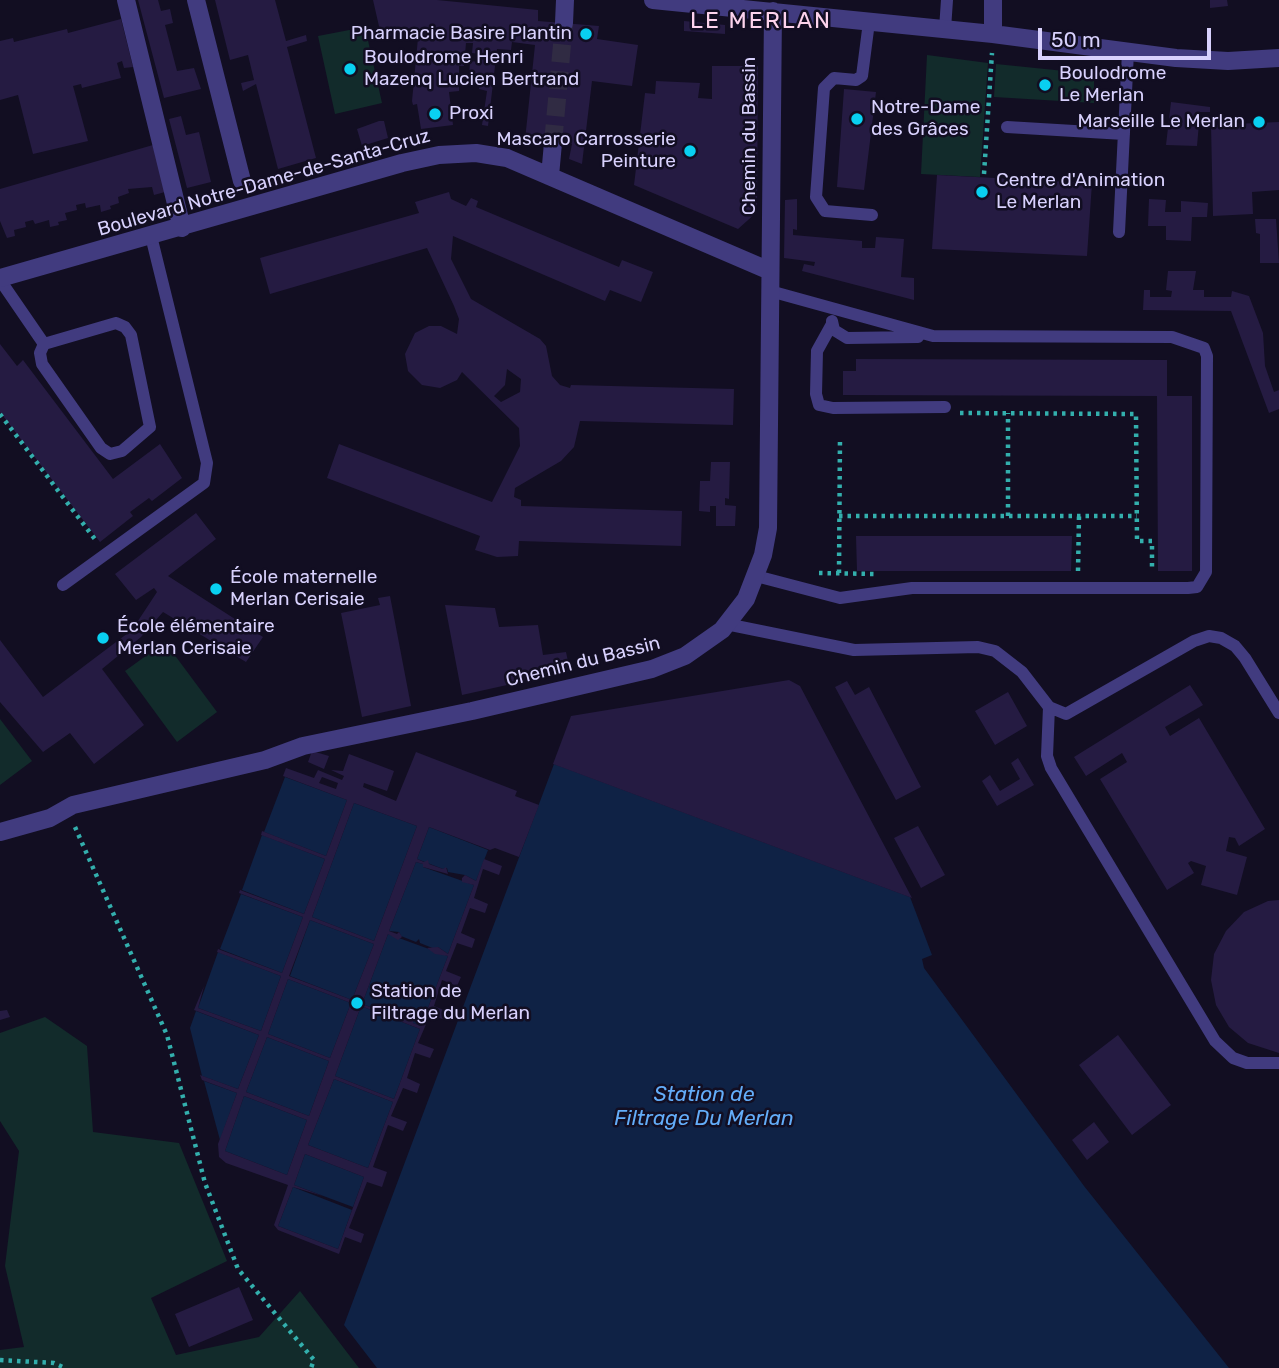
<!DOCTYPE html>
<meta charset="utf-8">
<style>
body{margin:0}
#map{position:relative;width:1279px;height:1368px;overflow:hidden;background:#120e22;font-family:Rubik,sans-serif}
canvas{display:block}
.scale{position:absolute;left:1038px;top:28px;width:173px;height:32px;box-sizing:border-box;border:4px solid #d8d1fd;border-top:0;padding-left:9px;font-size:21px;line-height:24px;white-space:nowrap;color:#d8d1fd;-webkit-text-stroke:5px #120e22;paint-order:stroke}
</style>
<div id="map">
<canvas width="1279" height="1368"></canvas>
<div class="scale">50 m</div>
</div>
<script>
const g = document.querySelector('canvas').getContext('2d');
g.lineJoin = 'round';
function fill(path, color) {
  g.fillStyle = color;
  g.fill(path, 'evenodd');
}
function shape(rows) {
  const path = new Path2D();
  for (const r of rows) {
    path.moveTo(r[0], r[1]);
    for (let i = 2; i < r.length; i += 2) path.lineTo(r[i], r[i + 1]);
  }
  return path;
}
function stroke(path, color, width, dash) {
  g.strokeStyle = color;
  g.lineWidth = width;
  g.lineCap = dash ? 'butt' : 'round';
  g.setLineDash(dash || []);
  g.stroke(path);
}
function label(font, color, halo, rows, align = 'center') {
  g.font = font + ' Rubik,sans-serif';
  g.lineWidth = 5;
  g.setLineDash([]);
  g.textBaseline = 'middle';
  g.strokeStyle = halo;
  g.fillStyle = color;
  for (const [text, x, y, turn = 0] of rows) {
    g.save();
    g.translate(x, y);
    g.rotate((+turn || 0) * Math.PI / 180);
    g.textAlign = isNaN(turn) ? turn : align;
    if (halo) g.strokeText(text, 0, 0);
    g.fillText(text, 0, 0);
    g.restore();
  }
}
const green = shape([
 [365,27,382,103,335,114,318,36],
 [927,55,988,63,980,177,921,174],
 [996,64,1094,74,1094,103,994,97],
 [165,642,217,712,177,742,125,671],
 [0,719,32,761,0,785],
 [45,1017,87,1046,93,1132,179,1143,227,1261,151,1298,176,1355,259,1337,300,1291,359,1368,0,1368,0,1350,24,1347,5,1266,19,1151,0,1121,0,1033]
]);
const water = shape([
 [554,764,910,897,932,955,922,959,924,968,1084,1186,1229,1368,377,1368,344,1325],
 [285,777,347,800,326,856,264,832],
 [354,803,417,826,374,941,312,917],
 [429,827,488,850,476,881,465,875,448,872,447,868,443,869,417,859],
 [262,835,325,859,304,914,242,890],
 [416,862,423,864,423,867,474,885,448,954,438,947,435,949,420,943,419,939,416,942,401,936,399,932,389,931],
 [241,894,303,917,282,973,220,949],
 [310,920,374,944,352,1000,290,976],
 [388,934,448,956,421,1026,393,1016,392,1012,389,1014,362,1004],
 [218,952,281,976,261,1031,198,1008],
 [288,979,351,1003,330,1058,268,1034],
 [361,1006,420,1029,394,1099,335,1076],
 [196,1011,259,1035,238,1089,202,1076,190,1028],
 [267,1037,329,1061,309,1116,246,1092],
 [334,1079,393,1102,368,1168,308,1145],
 [204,1081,237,1093,220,1140],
 [244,1096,307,1120,287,1175,225,1151],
 [305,1154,364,1177,353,1207,294,1185],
 [293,1187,352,1210,338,1249,278,1226]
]);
const building = shape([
 [138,0,158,0,161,11,170,9,173,23,165,25,177,71,194,68,201,89,164,98],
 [215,0,275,0,286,41,306,35,307,41,287,47,316,158,278,169,256,84,243,91,241,83,254,80,248,55,230,60],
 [373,0,437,0,538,10,538,21,599,26,597,39,638,45,632,86,592,81,582,164,569,159,572,144,525,140,535,45,512,42,511,50,497,49,488,126,482,125,487,91,479,89,480,79,469,78,470,61,479,62,480,54,472,53,473,43,466,43,464,66,459,66,459,91,449,92,453,125,421,129,417,104,413,105,412,101,418,38,381,35],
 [1210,0,1227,0,1228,6,1210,8],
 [121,19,133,67,124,68,122,61,117,63,121,78,82,88,81,84,73,86,88,141,33,154,18,95,0,100,0,41,13,38,14,42,67,29,68,33],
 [684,21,725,25,725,34,684,31],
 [712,66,758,66,757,212,738,229,634,185,645,93,655,94,656,81,700,83,698,98,712,99],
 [844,89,876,92,864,190,837,187],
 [1171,102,1210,107,1210,112,1200,112,1197,146,1166,145],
 [181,116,186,135,199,132,211,182,187,188,169,119],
 [379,121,384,121,388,138,362,146,357,129],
 [1279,122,1279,190,1252,192,1253,214,1213,216,1211,125],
 [153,145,165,192,154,195,152,187,128,189,129,193,118,197,119,203,110,206,111,209,101,212,100,205,86,208,85,203,76,205,77,210,65,213,67,220,58,222,59,225,50,227,49,220,35,224,33,220,25,222,26,227,14,230,15,236,7,238,0,221,0,189],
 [937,175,1092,183,1087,256,932,249],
 [449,192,451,199,466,206,471,198,478,201,476,207,619,267,622,260,653,272,641,302,610,290,605,301,453,236,451,259,471,299,540,339,546,346,552,376,560,385,570,388,571,385,734,389,733,425,580,421,574,447,561,461,515,488,514,497,521,500,521,506,682,511,681,546,519,541,518,556,497,557,475,550,480,536,327,478,339,444,492,502,520,446,519,428,462,372,457,380,440,388,422,385,408,371,405,354,415,333,429,326,441,326,457,334,459,319,454,306,427,248,270,294,260,258,419,213,415,202],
 [507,369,521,379,520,392,501,402,494,396,505,385],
 [797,199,797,230,793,229,793,235,862,241,862,248,875,248,876,237,904,239,901,277,914,278,914,300,802,271,804,264,814,266,815,262,784,258,785,200],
 [1149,199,1166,200,1165,212,1181,212,1181,201,1208,203,1207,217,1192,217,1191,241,1166,240,1166,226,1148,226],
 [1255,219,1276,219,1279,263,1260,263,1260,234,1256,233],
 [1168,271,1196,271,1193,290,1204,290,1204,297,1231,297,1232,291,1249,296,1263,333,1265,366,1274,392,1279,390,1279,409,1269,413,1231,311,1143,310,1144,290,1150,290,1150,297,1171,297,1172,291,1166,290],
 [0,344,17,366,23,360,113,479,160,444,182,478,152,501,149,498,130,512,133,516,100,542,0,412],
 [856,359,1167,360,1167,396,1192,396,1192,571,1158,571,1157,396,843,395,843,371,856,371],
 [711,462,730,462,729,499,725,498,725,505,736,506,735,526,716,526,716,506,710,506,710,512,699,511,700,481,710,481],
 [196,513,216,539,168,576,263,637,246,662,163,612,141,637,102,669,144,725,94,764,70,733,43,752,0,702,0,640,43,697,132,630,157,592,154,588,136,600,115,574],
 [856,536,1072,536,1071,571,857,571],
 [390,596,411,706,362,717,341,613,380,605,378,598],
 [445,605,495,608,499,627,538,625,543,655,566,652,570,671,462,695],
 [789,680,800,686,912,898,553,764,571,716],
 [847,681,855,695,869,687,921,787,896,800,835,687],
 [1190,685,1203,705,1165,727,1170,736,1199,718,1265,829,1239,846,1235,838,1229,837,1226,851,1247,857,1237,895,1201,885,1206,866,1191,861,1188,863,1194,873,1167,890,1100,779,1127,762,1122,753,1086,776,1074,757],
 [1008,692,1027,726,995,745,975,711],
 [312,751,329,756,324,769,308,762],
 [416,752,517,791,515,796,539,805,519,857,495,848,490,850,429,827,417,859,424,862,428,860,429,864,443,869,446,867,448,874,423,867,423,864,416,862,389,931,397,934,399,932,402,937,398,940,388,934,362,1004,389,1014,391,1012,393,1016,413,1020,413,1023,421,1026,448,956,435,954,427,948,438,947,448,954,474,885,462,882,462,878,465,875,476,881,484,859,502,866,499,875,483,869,474,898,488,904,485,913,470,908,461,933,475,939,472,948,457,943,446,971,461,977,457,986,442,980,434,1006,448,1012,445,1020,430,1015,418,1043,434,1049,430,1058,415,1053,407,1078,420,1084,417,1093,403,1088,391,1116,407,1122,403,1131,388,1125,373,1167,387,1172,382,1187,367,1182,349,1228,364,1234,361,1243,345,1237,339,1254,278,1230,274,1225,288,1185,226,1163,219,1157,218,1144,237,1093,202,1080,200,1075,238,1089,259,1035,194,1010,204,986,198,1008,261,1031,281,976,217,952,218,949,282,973,303,917,239,893,240,890,304,914,325,859,261,835,262,831,326,856,347,800,283,776,286,768,314,778,318,770,342,780,344,776,331,770,343,771,349,754,394,771,387,791,364,783,363,787,396,801],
 [322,777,338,783,336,789,319,783],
 [354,803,417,826,374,941,312,917],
 [310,920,374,944,352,1000,289,976],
 [288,979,351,1003,330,1058,268,1034],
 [361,1006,420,1029,394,1099,335,1076],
 [267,1037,329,1061,309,1116,246,1092],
 [334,1079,393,1102,368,1168,308,1145],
 [244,1096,307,1120,287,1175,225,1151],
 [305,1154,364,1177,338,1249,278,1226,293,1187,323,1196,294,1185],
 [1018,758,1034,785,997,806,982,781,990,775,1000,791,1020,779,1011,763],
 [918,826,945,875,921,888,894,838],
 [1279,900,1279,1053,1248,1043,1229,1027,1216,1005,1211,980,1214,954,1226,931,1244,912,1268,901],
 [7,1010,10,1017,0,1020,0,1011],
 [1118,1035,1171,1105,1132,1135,1079,1065],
 [1094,1122,1109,1142,1087,1160,1072,1140],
 [239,1287,253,1320,189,1347,175,1314]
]);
const streetTunnel = shape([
 [553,143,564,23]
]);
const path = shape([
 [984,174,992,53],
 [960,413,1136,414,1137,541,1152,541,1152,571],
 [0,414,97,542],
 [839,516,1137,516],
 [1008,516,1008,413],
 [1078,571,1079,516],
 [819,573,877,574],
 [839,573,840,437],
 [75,827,167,1035,205,1183,238,1269,314,1360,311,1368],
 [0,1360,54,1363,65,1368]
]);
const lane = shape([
 [869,22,862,76,856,80,834,78,824,88,816,197,825,211,872,215],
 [945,29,947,0],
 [1007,127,1124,134],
 [1119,232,1128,52],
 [0,280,44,344],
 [832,321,834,330,847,338,918,337],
 [116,323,125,327,131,335,150,427,122,451,110,454,101,448,42,364,40,353,44,344,116,323],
 [832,324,817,351,816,394,819,405,833,408,945,407],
 [756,576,840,598,912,588,1188,588,1197,587,1206,572,1207,356,1204,348,1172,337,933,336,770,291],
 [63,585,204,483,207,463,151,236],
 [726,624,854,650,978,647,995,651,1022,672,1049,707,1066,714,1194,641,1209,636,1221,638,1235,646,1245,658,1279,713],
 [1049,707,1047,756,1051,768,1215,1041,1233,1058,1247,1063,1279,1063]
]);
const street = shape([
 [126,0,182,228],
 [196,0,242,181],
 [653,0,993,34,1176,58,1228,61,1279,58],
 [993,0,993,34],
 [564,23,565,0],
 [550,176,553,143],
 [0,278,402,163,439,155,476,153,507,158,770,271],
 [0,832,50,818,73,805,265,760,303,746,472,711,652,669,685,656,722,630,746,599,763,555,768,528,773,11]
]);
const markers = [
 [586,34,7,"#09d0f1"],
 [350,69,7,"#09d0f1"],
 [1045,85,7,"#09d0f1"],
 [435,114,7,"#09d0f1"],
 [857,119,7,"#09d0f1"],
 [1259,122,7,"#09d0f1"],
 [690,151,7,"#09d0f1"],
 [982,192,7,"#09d0f1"],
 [216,589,7,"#09d0f1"],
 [103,638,7,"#09d0f1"],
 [357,1003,7,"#09d0f1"]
];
const poiNames = [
 ["Pharmacie Basire Plantin",572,34,"right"],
 ["Boulodrome Henri",364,58],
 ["Mazenq Lucien Bertrand",364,80],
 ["Boulodrome",1059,74],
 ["Le Merlan",1059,96],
 ["Notre-Dame",871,108],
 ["des Grâces",871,130],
 ["Proxi",449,114],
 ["Marseille Le Merlan",1245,122,"right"],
 ["Mascaro Carrosserie",676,140,"right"],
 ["Peinture",676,162,"right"],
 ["Centre d'Animation",996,181],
 ["Le Merlan",996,203],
 ["École maternelle",230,578],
 ["Merlan Cerisaie",230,600],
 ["École élémentaire",117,627],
 ["Merlan Cerisaie",117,649],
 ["Station de",371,992],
 ["Filtrage du Merlan",371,1014]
];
const streetNames = [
 ["Chemin du Bassin",750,136,-90],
 ["Boulevard Notre-Dame-de-Santa-Cruz",264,183,-16],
 ["Chemin du Bassin",583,662,-14]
];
const waterNames = [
 ["Station de",704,1095],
 ["Filtrage Du Merlan",704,1119]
];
const quarterNames = [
 ["LE MERLAN",761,21]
];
fill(green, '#122b2b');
fill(water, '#0f2245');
fill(building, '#251b42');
stroke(streetTunnel, '#302b43', 18, [18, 9]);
stroke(path, '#33afad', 4.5, [3.5, 5]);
stroke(lane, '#413b7f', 12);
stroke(street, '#413b7f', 18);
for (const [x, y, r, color] of markers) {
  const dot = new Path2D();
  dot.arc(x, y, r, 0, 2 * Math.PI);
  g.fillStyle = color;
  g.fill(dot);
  stroke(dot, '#120e22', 2.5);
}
label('19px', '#d8d1fd', '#120e22', poiNames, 'left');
label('19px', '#d8d1fd', '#120e22', streetNames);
label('italic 21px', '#63adf9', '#120e22', waterNames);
g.letterSpacing = '2px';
label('23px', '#fdd3ec', '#120e22', quarterNames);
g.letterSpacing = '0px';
</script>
